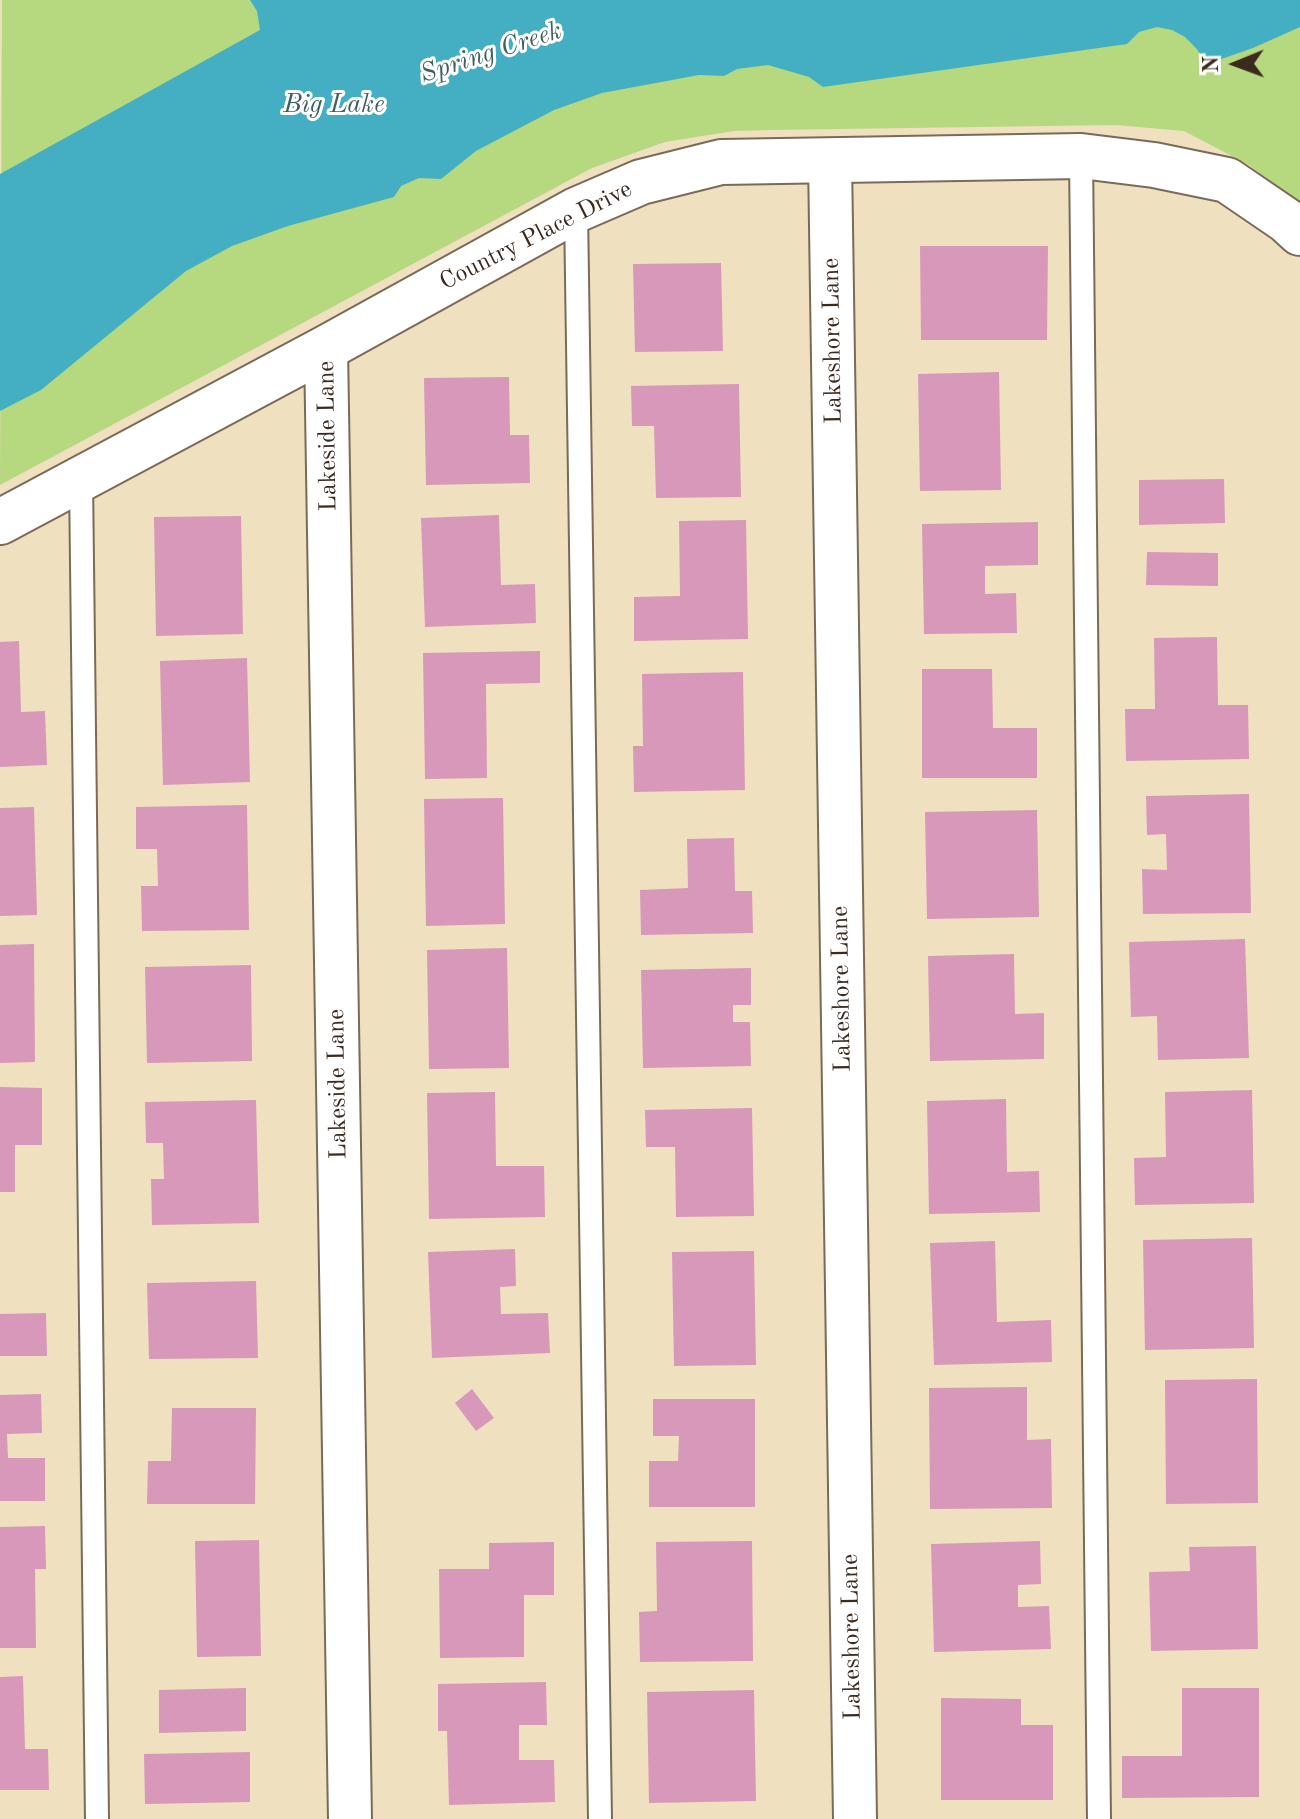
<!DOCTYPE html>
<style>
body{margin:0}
#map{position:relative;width:1300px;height:1819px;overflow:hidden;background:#efe0c0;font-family:"Old Standard TT",serif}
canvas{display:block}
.north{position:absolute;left:1196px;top:24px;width:80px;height:80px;-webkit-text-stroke:6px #fff;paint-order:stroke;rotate:269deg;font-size:22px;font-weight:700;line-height:32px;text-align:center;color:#3b2a1e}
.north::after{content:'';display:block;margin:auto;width:28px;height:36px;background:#3b2a1e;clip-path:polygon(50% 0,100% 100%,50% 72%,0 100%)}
</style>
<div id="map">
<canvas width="1300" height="1819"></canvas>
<div class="north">N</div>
</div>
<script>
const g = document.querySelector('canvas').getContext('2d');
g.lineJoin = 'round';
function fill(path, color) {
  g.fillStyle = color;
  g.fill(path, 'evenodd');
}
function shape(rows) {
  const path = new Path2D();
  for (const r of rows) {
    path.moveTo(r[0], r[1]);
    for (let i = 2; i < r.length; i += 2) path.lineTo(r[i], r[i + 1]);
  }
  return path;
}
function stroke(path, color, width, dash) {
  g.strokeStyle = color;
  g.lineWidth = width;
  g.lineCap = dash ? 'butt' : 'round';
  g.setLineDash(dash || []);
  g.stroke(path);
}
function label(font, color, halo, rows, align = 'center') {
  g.font = font + ' "Old Standard TT",serif';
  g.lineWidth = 6;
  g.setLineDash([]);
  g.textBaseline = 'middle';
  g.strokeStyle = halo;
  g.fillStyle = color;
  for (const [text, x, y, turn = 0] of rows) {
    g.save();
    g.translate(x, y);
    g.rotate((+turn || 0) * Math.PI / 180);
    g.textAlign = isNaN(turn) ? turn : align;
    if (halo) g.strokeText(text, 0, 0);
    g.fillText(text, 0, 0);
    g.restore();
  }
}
const green = shape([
 [2,0,1300,0,1300,204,1249,165,1184,131,1116,125,771,130,734,131,665,142,592,168,0,485]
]);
const water = shape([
 [250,0,1300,0,1300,27,1253,48,1207,64,1196,48,1185,37,1172,30,1157,27,1139,32,1127,44,823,87,809,77,768,65,737,69,724,76,699,75,602,93,554,110,476,151,441,179,419,178,401,186,394,197,288,226,232,246,186,271,41,390,0,411,0,174,260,30,257,11]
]);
const building = shape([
 [920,246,1048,246,1047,340,921,340],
 [721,263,723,351,635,352,633,264],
 [999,372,1001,490,920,491,918,374],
 [509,377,510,435,529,435,530,483,426,485,424,378],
 [739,384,741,497,656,498,654,426,632,426,631,386],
 [1224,479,1225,523,1139,525,1139,480],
 [499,515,501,585,535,584,536,623,425,627,421,518],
 [241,516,243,634,156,636,154,517],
 [746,520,748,639,634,641,634,597,680,596,679,521],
 [1038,522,1038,565,985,566,985,594,1016,593,1017,633,924,634,922,524],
 [1147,552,1218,553,1218,586,1146,585],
 [1217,637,1218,705,1248,705,1249,759,1126,761,1125,709,1155,709,1154,638],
 [19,641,21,712,45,711,47,765,0,767,0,642],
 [540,651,540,683,486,684,487,778,425,779,423,653],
 [247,658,250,782,163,785,160,661],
 [922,669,992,669,993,728,1037,728,1037,778,922,778],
 [743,672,745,790,634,792,633,746,643,746,642,674],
 [1249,794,1251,913,1143,914,1142,869,1167,870,1166,834,1147,835,1146,796],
 [503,798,505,924,426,926,424,799],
 [247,805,249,930,142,931,141,886,158,886,157,849,136,849,136,807],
 [34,807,37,915,0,916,0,808],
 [1037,810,1039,917,927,919,925,812],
 [734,838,735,891,752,891,753,933,641,935,640,890,688,888,687,839],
 [1245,939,1249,1058,1158,1060,1157,1016,1131,1017,1129,942],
 [34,944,35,1062,0,1063,0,945],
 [507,948,509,1068,429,1069,427,950],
 [1014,954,1015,1014,1044,1013,1044,1059,930,1061,928,956],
 [251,965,252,1061,147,1063,145,967],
 [751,968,751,1005,733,1005,733,1022,750,1022,751,1066,643,1068,641,970],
 [0,1087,42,1088,42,1145,15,1145,15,1192,0,1192],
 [1252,1090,1254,1203,1135,1205,1134,1158,1166,1157,1165,1092],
 [495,1092,496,1166,544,1166,545,1217,429,1219,427,1093],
 [1006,1099,1007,1172,1039,1171,1040,1212,929,1214,927,1101],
 [256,1100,259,1223,152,1225,151,1179,164,1179,163,1143,146,1143,145,1102],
 [752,1108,754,1216,676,1217,675,1147,646,1147,645,1110],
 [1252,1238,1254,1348,1145,1350,1143,1240],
 [995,1241,997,1322,1051,1320,1052,1362,934,1365,930,1243],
 [515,1249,516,1286,500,1287,501,1314,548,1313,550,1353,432,1358,428,1252],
 [754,1251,756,1365,674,1366,672,1252],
 [256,1281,258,1358,149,1359,147,1283],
 [46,1313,47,1356,0,1356,0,1314],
 [1257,1379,1258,1503,1166,1504,1165,1380],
 [1027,1387,1027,1440,1051,1439,1052,1508,930,1509,929,1388],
 [472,1389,494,1418,476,1431,455,1403],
 [41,1394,42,1433,7,1434,8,1458,45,1458,45,1501,0,1501,0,1395],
 [653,1399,755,1399,755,1507,649,1507,649,1461,678,1461,679,1436,653,1436],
 [172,1408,256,1408,255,1504,147,1504,148,1461,171,1461],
 [45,1526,46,1569,35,1569,36,1648,0,1648,0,1527],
 [259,1540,261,1656,197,1657,195,1541],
 [752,1541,753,1661,640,1662,639,1612,657,1611,656,1542],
 [1040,1541,1041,1584,1018,1585,1018,1607,1049,1606,1051,1649,934,1652,931,1544],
 [554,1542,554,1595,524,1595,524,1657,440,1658,439,1569,489,1569,489,1543],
 [1256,1546,1258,1649,1151,1651,1149,1572,1190,1571,1189,1547],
 [23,1676,25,1749,48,1749,49,1790,0,1790,0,1677],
 [546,1682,547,1725,519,1725,519,1760,554,1760,555,1802,449,1805,447,1731,438,1731,438,1684],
 [246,1688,246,1731,159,1733,159,1690],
 [1182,1688,1259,1688,1259,1797,1122,1798,1122,1756,1182,1756],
 [754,1690,756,1801,649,1803,647,1692],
 [941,1698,1021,1699,1021,1725,1053,1725,1053,1800,941,1800],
 [250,1752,250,1802,145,1804,144,1754]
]);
const service = shape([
 [1081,156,1099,1819],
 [576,210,600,1819],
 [81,479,97,1819]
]);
const minor = shape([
 [830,160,855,1819],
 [326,348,350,1819]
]);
const tertiary = shape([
 [0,522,326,348,576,210,641,182,721,162,1081,156,1154,165,1227,180,1287,221,1300,233]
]);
const streetNames = [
 ["Country Place Drive",536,236,-27],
 ["Lakeshore Lane",833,341,-91],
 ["Lakeside Lane",328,436,-91],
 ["Lakeshore Lane",842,989,-91],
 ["Lakeside Lane",338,1084,-91],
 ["Lakeshore Lane",852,1637,-91]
];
const waterNames = [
 ["Spring Creek",491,53,-18],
 ["Big Lake",334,105]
];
fill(green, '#b6d87f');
fill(water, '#44afc2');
fill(building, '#d898ba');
stroke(service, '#7a6a57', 26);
stroke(minor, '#7a6a57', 46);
stroke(tertiary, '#7a6a57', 48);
stroke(service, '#fff', 22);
stroke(minor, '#fff', 42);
stroke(tertiary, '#fff', 44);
label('24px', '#3b2a1e', '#fff', streetNames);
label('italic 26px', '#3f5f60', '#fff', waterNames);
</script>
